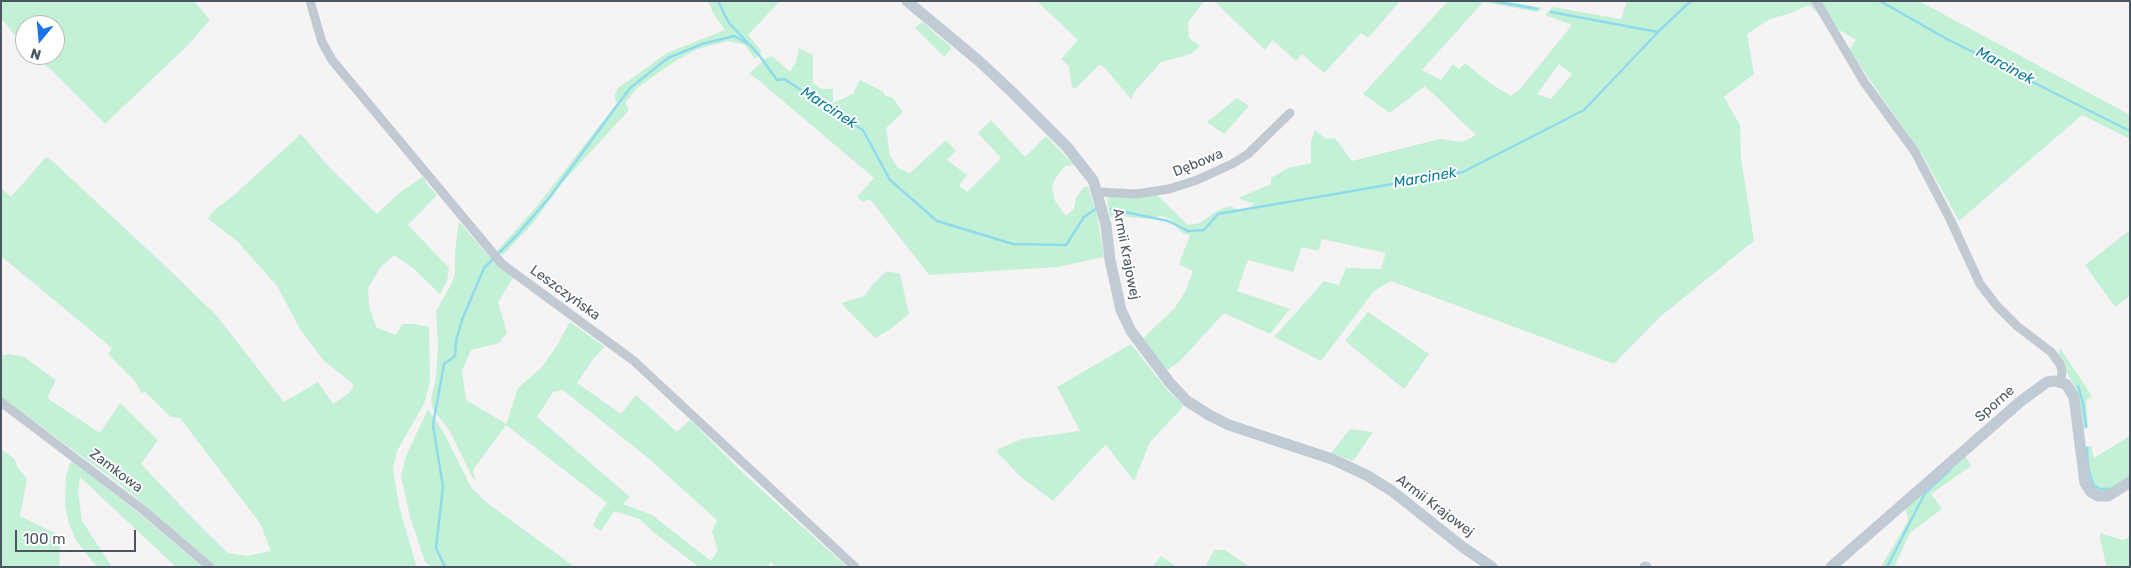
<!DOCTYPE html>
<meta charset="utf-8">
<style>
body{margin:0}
#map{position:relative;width:2131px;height:568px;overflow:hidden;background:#f5f3f3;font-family:Rubik,sans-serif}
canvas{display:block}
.frame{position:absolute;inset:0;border:2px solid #4a5661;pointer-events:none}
.north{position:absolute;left:15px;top:15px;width:50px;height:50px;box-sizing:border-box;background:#fff;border:1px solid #b7bbc0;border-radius:50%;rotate:197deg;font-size:14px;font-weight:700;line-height:20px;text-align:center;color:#4a5661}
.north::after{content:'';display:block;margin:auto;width:18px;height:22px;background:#1a73e8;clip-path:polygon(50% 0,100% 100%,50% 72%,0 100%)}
.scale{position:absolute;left:15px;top:530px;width:121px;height:22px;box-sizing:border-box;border:2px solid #4a5661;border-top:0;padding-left:6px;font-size:15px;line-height:18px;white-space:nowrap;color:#4a5661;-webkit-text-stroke:4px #fff;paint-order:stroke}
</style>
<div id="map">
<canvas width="2131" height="568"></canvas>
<div class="frame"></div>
<div class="north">N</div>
<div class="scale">100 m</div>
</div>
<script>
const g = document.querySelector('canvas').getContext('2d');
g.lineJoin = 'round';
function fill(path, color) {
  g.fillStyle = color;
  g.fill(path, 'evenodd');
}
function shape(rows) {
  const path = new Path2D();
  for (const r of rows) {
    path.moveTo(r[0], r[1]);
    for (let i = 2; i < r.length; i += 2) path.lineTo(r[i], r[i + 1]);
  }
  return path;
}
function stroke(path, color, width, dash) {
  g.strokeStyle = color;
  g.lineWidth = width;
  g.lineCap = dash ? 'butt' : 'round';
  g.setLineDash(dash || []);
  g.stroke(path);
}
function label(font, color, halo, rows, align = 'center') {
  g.font = font + ' Rubik,sans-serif';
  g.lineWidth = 4;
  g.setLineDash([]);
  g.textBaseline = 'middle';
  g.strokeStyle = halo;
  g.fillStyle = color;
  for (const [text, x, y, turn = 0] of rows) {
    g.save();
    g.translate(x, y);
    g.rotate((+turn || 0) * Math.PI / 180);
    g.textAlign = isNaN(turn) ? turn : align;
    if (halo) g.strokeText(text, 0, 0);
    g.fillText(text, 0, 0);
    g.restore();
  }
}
const green = shape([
 [1,1,194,1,210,20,186,47,105,124,47,66,35,62,30,55,55,55,55,25,25,25,25,48,1,18],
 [708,1,780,1,748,35,762,52,755,59,745,45,728,41,698,49,675,61,637,88,625,103,629,110,562,183,533,223,503,255,497,251,537,206,617,103,614,96,618,88,667,53,725,30,713,13],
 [1037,1,1204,1,1188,22,1189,38,1200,46,1191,54,1161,62,1135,91,1131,99,1104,67,1099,65,1075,89,1072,87,1069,66,1061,59,1078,40],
 [1214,1,1400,1,1368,38,1361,33,1324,73,1302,54,1296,61,1273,40,1265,50],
 [1448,1,1506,1,1543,8,1537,12,1483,2,1422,70,1441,80,1453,64,1459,69,1465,63,1491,84,1511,96,1521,88,1572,25,1545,15,1553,7,1621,19,1627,1,1919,1,2130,115,2130,139,2082,115,1959,221,1923,156,1849,50,1856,40,1829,24,1809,5,1791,13,1770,19,1747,34,1754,74,1724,97,1740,125,1741,158,1754,241,1661,316,1614,364,1391,281,1374,291,1321,361,1274,337,1324,281,1339,285,1346,268,1381,269,1386,253,1322,239,1318,251,1302,247,1293,272,1248,260,1237,291,1290,309,1270,334,1224,313,1180,361,1166,371,1142,339,1174,309,1186,290,1193,271,1179,264,1190,235,1182,233,1170,219,1161,216,1147,219,1114,215,1110,218,1107,198,1112,196,1147,197,1156,194,1188,225,1200,223,1218,210,1231,206,1241,212,1254,204,1238,198,1271,184,1271,178,1288,168,1311,163,1311,142,1315,130,1326,139,1335,138,1352,161,1440,139,1463,142,1476,135,1425,86,1390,113,1363,94],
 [1559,64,1572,74,1551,99,1537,94],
 [922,22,952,48,944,57,915,28],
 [799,48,813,55,813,83,821,89,833,89,833,103,853,94,860,80,884,92,884,95,893,98,903,112,886,128,890,156,898,168,910,173,946,140,956,151,947,160,967,175,959,185,967,192,1001,158,978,133,991,120,1025,157,1046,136,1074,165,1065,166,1055,179,1052,187,1055,201,1066,216,1074,209,1076,198,1084,187,1088,187,1097,215,1104,257,1057,267,929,275,870,199,863,202,857,197,874,178,757,79,749,74,766,58,772,56,790,72,796,62],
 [1237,98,1249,106,1224,134,1207,122],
 [301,134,328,166,377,214,399,193,424,176,426,183,437,195,408,225,449,268,447,281,440,294,413,268,394,255,380,268,368,288,369,306,376,327,396,335,402,324,414,324,429,327,430,380,425,402,397,451,393,469,399,506,416,565,411,567,217,567,121,485,1,397,1,356,9,354,24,357,56,380,47,398,100,433,120,403,158,440,141,464,204,530,228,553,247,556,271,551,260,523,180,418,171,417,145,392,141,393,136,382,108,354,112,348,1,256,1,188,11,197,45,158,49,158,160,261,216,315,284,402,318,382,333,404,349,393,354,385,323,360,300,329,277,286,262,269,237,241,208,219,212,212,233,196],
 [459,222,488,255,513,278,498,302,507,333,499,343,471,350,462,371,466,400,506,424,518,388,542,367,556,347,570,322,605,347,594,358,577,383,621,414,636,395,677,432,690,420,744,474,847,567,776,567,771,562,768,567,699,567,652,531,640,519,614,511,601,531,593,526,599,513,607,503,506,425,473,470,476,482,471,475,451,433,433,409,431,400,436,377,438,346,436,311,451,285,455,273,455,251],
 [563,390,648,458,717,520,712,532,718,550,711,561,652,515,623,504,630,497,537,417,553,392],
 [2130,230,2130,296,2115,307,2085,265],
 [887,271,900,274,909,314,889,330,875,338,841,303,864,296,874,283],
 [1368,312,1429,354,1404,389,1345,341],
 [1131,344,1168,391,1183,405,1181,409,1150,442,1134,481,1106,445,1099,451,1053,501,1021,477,997,452,998,449,1022,439,1080,431,1057,387],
 [2060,348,2092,396,2086,400,2088,428,2083,429,2082,415,2074,386,2058,355],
 [428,409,444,433,471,487,486,502,575,567,432,567,425,562,410,517,401,476,406,456],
 [1350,429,1373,432,1353,461,1331,453],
 [2130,436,2130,478,2108,493,2092,488,2088,481,2084,447,2091,446,2094,458],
 [1,450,14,458,18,468,27,479,20,516,61,536,59,567,1,567],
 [1965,455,1971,466,1931,494,1942,509,1910,533,1894,567,1881,567,1908,521,1906,508],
 [73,462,135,510,203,567,176,567,80,477,78,493,82,521,112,567,97,567,77,542,69,524,65,506,66,476,70,463],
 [2100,533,2123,540,2130,537,2130,567,2107,567,2100,540],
 [1214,550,1225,550,1250,567,1205,567],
 [1161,556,1177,567,1152,567]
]);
const stream = shape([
 [718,1,729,23,759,55,777,80,784,79,863,130,890,180,937,221,1013,244,1066,245,1084,217,1097,208],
 [1493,1,1537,9],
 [1880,1,1945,38,2130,131],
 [1551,12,1658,32],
 [1111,209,1168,221,1188,231,1204,230,1218,214,1463,172,1584,110,1661,29,1691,1],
 [2078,386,2083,403,2086,427],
 [2087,448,2088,467,2093,485,2100,489,2110,489],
 [445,567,436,548,443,487,433,425,444,364,455,356,456,341,462,320,484,268,516,236,549,198,630,88,668,58,702,44,734,36,750,45],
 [1887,567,1925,493,1951,469]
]);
const street = shape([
 [310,1,322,42,332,60,502,264,634,361,855,567],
 [1816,1,1864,82,1915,152,1951,221,1980,284,1997,306,2017,326,2051,352,2060,364,2062,371,2061,382],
 [1098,192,1136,194,1169,189,1197,180,1232,164,1248,154,1290,113],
 [1,402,142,509,210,567]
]);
const secondary = shape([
 [907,1,979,61,1012,92,1067,147,1093,180,1106,225,1110,260,1121,310,1131,331,1170,383,1187,401,1209,415,1229,425,1332,459,1368,476,1392,491,1464,548,1492,567],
 [1645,567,1646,567],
 [1831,567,2021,401,2047,382,2054,381,2066,384,2074,397,2085,483,2091,492,2098,496,2108,496,2130,482]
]);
const streetNames = [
 ["Dębowa",1198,163,-22],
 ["Armii Krajowej",1126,254,79],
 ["Leszczyńska",565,293,36],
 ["Sporne",1995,404,-41],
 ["Zamkowa",116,471,37],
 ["Armii Krajowej",1435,506,37]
];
const waterNames = [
 ["Marcinek",2005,66,28],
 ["Marcinek",829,108,33],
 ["Marcinek",1425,178,-10]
];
fill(green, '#c3f1d5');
stroke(stream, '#90daee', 2.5);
stroke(street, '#c1cad2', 9);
stroke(secondary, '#c1cbd6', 11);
label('14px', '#4a5661', '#fff', streetNames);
label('italic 15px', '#0c7c9b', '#fff', waterNames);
</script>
